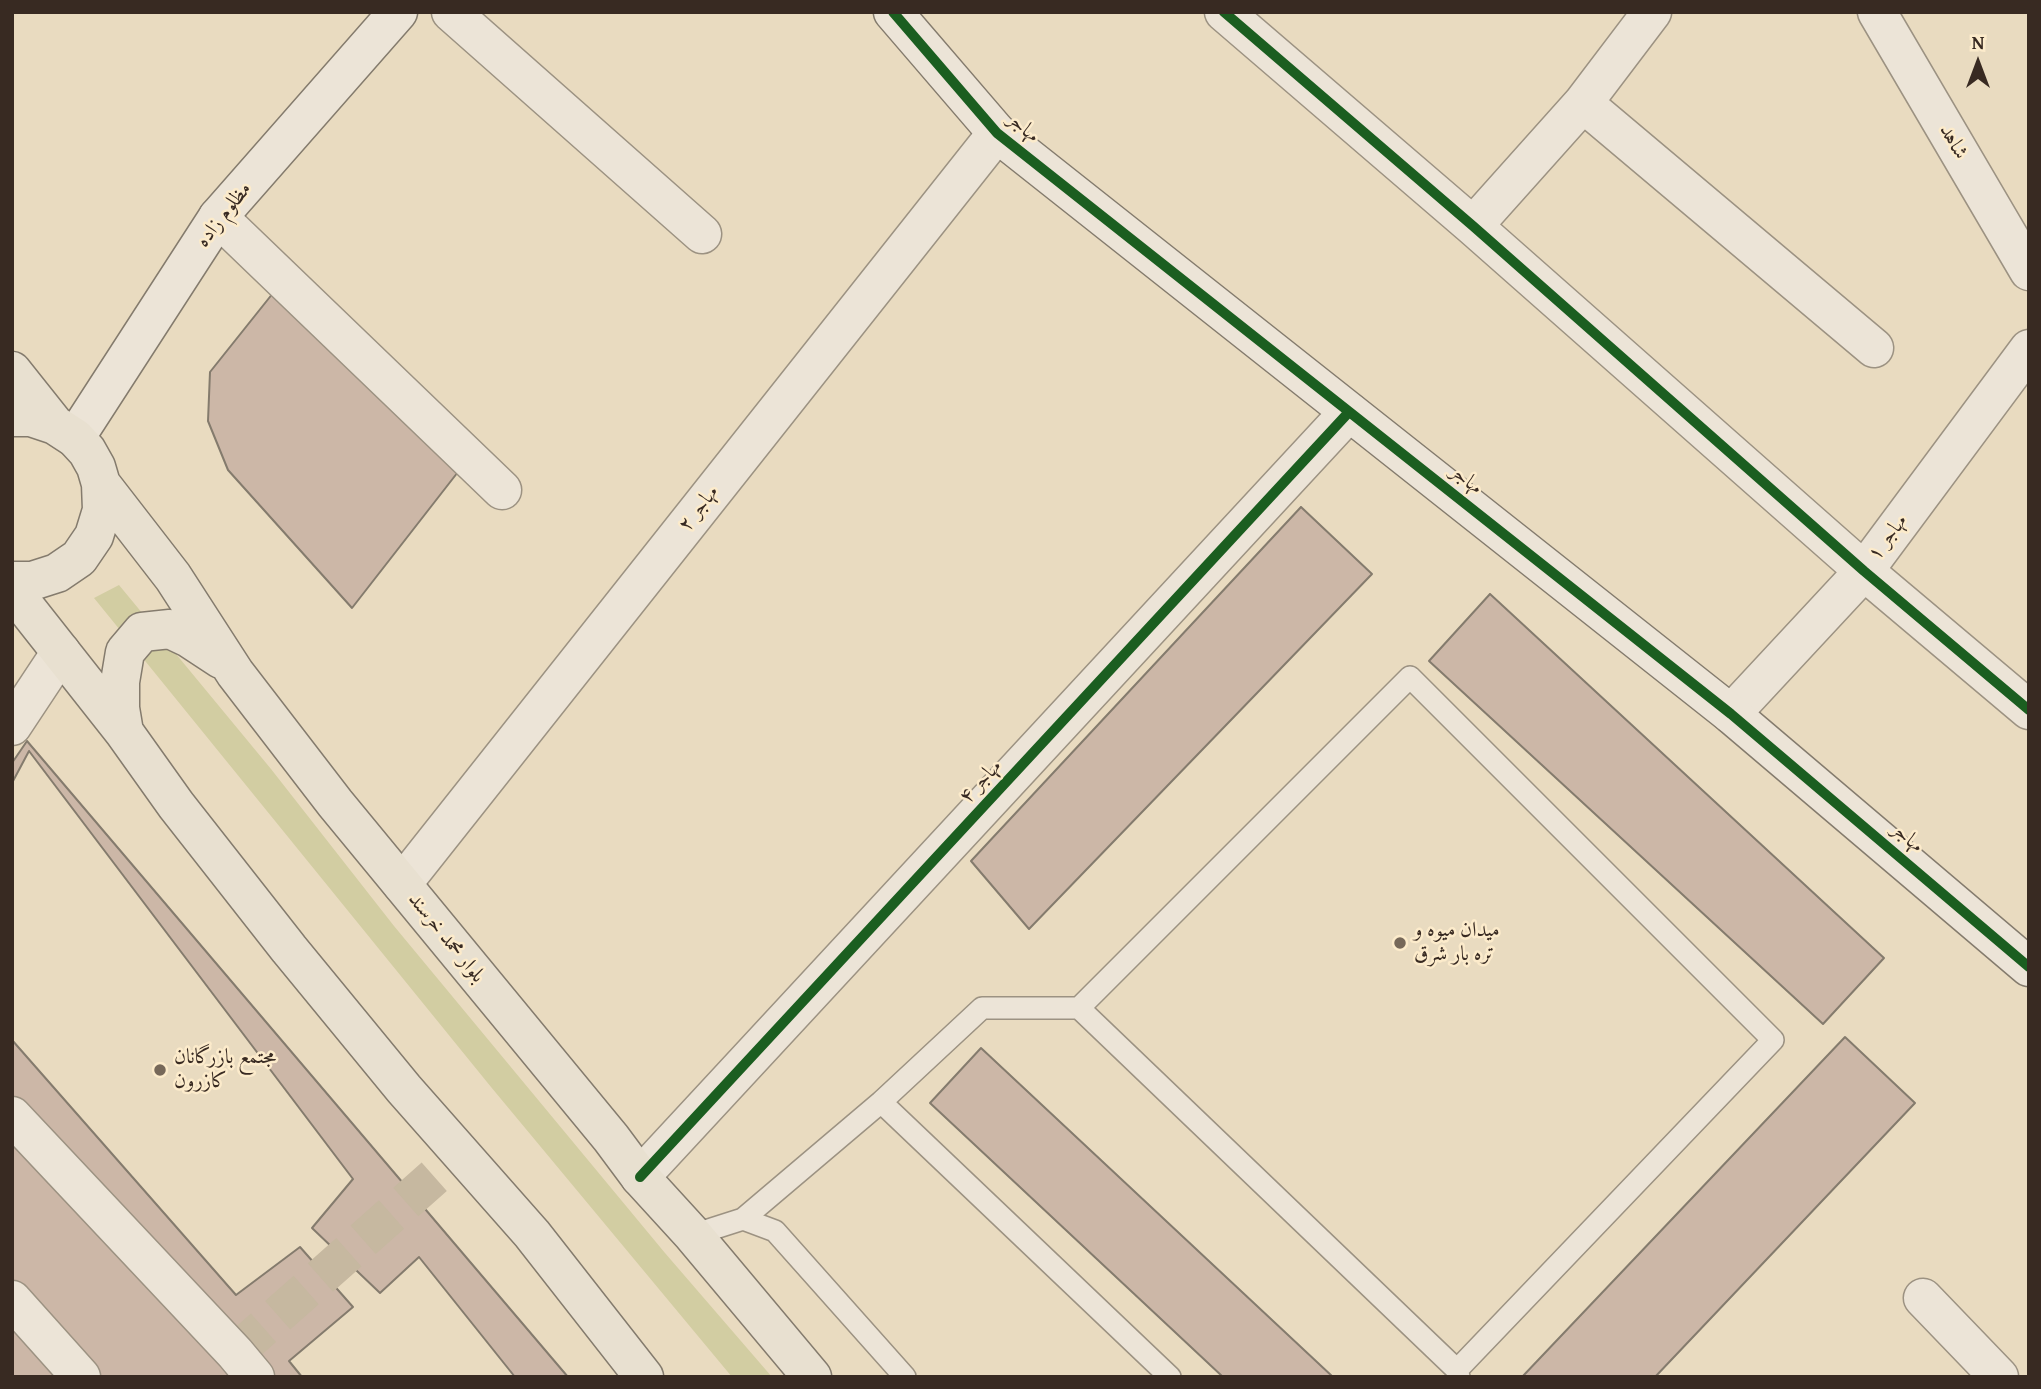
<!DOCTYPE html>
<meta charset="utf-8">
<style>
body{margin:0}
#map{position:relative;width:2041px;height:1389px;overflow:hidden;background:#e9dbc0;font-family:"Gentium Book Plus",serif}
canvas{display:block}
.frame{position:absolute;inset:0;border:14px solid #382a22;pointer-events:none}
.north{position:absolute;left:1943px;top:28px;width:70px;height:70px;-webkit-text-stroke:5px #fcebcb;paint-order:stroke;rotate:0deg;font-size:19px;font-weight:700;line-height:28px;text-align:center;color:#382a22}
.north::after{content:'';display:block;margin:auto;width:24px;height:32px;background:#382a22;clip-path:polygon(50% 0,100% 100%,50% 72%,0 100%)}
</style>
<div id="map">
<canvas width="2041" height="1389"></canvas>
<div class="frame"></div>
<div class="north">N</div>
</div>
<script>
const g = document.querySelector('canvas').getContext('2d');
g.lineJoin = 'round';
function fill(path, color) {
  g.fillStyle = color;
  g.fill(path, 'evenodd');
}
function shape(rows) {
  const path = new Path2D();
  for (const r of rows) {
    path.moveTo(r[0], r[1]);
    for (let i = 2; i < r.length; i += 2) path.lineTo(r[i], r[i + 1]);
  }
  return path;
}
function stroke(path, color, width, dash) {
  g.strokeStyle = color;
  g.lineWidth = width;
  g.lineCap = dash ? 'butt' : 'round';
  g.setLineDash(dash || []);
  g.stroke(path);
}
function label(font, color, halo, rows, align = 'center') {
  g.font = font + ' "Gentium Book Plus",Amiri,serif';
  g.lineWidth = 5;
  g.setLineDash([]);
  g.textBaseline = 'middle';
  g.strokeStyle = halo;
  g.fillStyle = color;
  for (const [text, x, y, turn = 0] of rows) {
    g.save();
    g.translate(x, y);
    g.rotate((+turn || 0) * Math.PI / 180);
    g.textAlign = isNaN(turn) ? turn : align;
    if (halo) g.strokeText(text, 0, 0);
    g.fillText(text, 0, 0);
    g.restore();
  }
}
const green = shape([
 [119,585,271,769,394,926,665,1253,772,1377,732,1377,491,1087,94,598]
]);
const building = shape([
 [289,273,479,445,352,608,228,470,208,421,210,372,289,273],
 [1301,507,1372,574,1029,929,971,861,1301,507],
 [1490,594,1884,958,1823,1024,1429,661,1490,594],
 [27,741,568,1377,12,1377,12,763,27,741],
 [29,751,353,1179,312,1228,380,1293,419,1257,515,1377,302,1377,289,1361,353,1307,300,1247,236,1295,12,1040,12,783,29,751],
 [1845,1037,1915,1103,1655,1377,1522,1377,1845,1037],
 [981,1048,1333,1377,1223,1377,930,1103,981,1048]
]);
const streetTunnel = shape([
 [235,1353,460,1154]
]);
const lane = shape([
 [1079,1008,1457,1370],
 [881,1102,1170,1377],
 [743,1219,881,1102,982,1008,1079,1008,1410,677,1773,1040,1457,1370,1459,1377],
 [693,1235,743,1219,775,1231,905,1377]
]);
const street = shape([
 [451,12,702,234],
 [1224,12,1473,226,1864,571,2029,710],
 [1877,12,2029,271],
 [1583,103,1874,348],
 [218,217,502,490],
 [1473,226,1583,103,1652,12],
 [1731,714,1864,571,2029,349],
 [12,726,61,652],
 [402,884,997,133],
 [12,1116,235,1353,255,1377],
 [640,1177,1349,412],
 [1923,1298,1999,1377],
 [12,1300,81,1377]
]);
const secondary = shape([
 [893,12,997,133,1731,714,2029,967],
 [75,438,218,217,398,12]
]);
const primary = shape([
 [12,371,55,425],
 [12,417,31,417,55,425,75,438,87,451,96,467,101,484,102,510,94,536,79,558,57,573,32,581,12,581],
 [101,484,173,577,235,673,335,803,611,1138,640,1177,693,1235,812,1377],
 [12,590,124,732,176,805,289,949,404,1089,532,1234,644,1377],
 [124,732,120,708,120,682,125,652,142,632,170,629,189,638,221,659]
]);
const cycleway = shape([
 [893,12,997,133,1731,714,2029,967],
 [1224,12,1473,226,1864,571,2029,710],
 [640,1177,1349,412]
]);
const markers = [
 [1400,943,7,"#766859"],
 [160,1070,7,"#766859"]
];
const streetNames = [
 ["مهاجر",1023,128,40],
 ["شاهد",1953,142,60],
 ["مظلوم زاده",224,215,-52],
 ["مهاجر",1466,480,38],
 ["مهاجر ۲",699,509,-52],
 ["مهاجر ۱",1888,538,-53],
 ["مهاجر ۴",981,782,-47],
 ["مهاجر",1907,838,40],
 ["بلوار محمد خرسند",446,938,51]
];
const poiNames = [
 ["میدان میوه و",1414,931],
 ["تره بار شرق",1414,955],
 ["مجتمع بازرگانان",174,1058],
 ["کازرون",174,1082]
];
fill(green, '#d2cda2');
fill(building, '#ccb7a7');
stroke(building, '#847b6d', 2);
stroke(streetTunnel, '#c6b8a0', 38, [38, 19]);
stroke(lane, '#9c9282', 24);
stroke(street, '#9c9282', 41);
stroke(secondary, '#847b6d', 41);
stroke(primary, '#847b6d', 41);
stroke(lane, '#ece4d7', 21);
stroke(street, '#ece4d7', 38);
stroke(secondary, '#ece4d7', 38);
stroke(primary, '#e8e0d0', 38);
stroke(cycleway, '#1b5e20', 10);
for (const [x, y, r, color] of markers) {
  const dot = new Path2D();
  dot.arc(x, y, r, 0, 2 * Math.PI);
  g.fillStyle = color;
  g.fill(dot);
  stroke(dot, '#fcebcb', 2.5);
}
label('21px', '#382a22', '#fcebcb', streetNames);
label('21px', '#382a22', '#fcebcb', poiNames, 'left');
</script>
